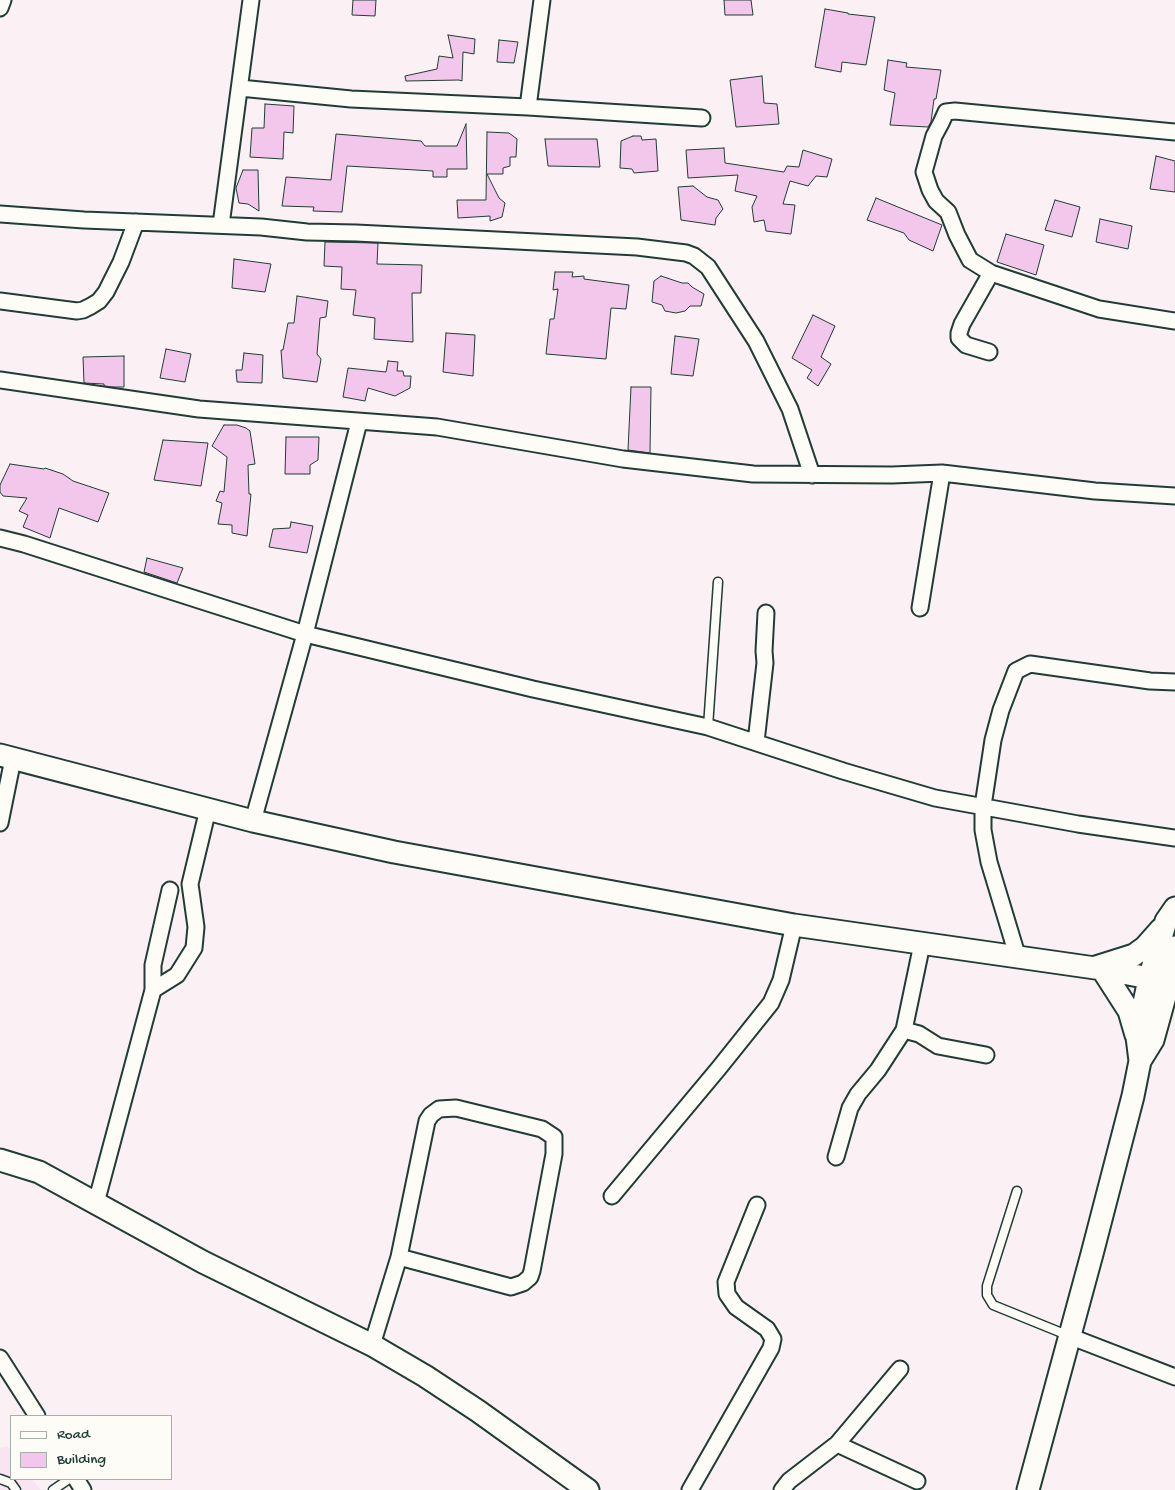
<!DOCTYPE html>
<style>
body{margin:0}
#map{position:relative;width:1175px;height:1490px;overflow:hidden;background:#fbf1f5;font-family:"Gochi Hand",sans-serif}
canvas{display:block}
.legend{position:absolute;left:10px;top:1415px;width:162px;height:65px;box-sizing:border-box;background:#fdfcf7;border:1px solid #a4b0a9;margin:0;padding:6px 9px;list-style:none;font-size:15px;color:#1f3d34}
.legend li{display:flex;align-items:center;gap:10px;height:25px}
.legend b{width:25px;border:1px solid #a4b0a9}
</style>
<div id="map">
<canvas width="1175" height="1490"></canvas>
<ul class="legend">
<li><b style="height:6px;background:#fdfcf7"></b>Road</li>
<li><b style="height:14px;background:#f3c6eb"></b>Building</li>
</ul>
</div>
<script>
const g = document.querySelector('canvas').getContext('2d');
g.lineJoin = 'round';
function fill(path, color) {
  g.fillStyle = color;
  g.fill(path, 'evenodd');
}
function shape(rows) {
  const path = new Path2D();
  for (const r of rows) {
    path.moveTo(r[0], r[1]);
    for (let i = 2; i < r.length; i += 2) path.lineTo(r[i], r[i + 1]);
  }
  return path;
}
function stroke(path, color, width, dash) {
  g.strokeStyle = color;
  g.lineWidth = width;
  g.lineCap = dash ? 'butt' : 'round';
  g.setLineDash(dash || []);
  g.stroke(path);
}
const built = shape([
 [7,1446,11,1451,11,1479,32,1479,41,1490,0,1490,0,1448]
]);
const building = shape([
 [353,0,376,0,375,16,352,15,353,0],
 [724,0,751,0,753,15,725,15,724,0],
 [825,9,848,13,848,14,875,17,866,65,842,62,841,72,815,67,825,9],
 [448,35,475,39,474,54,463,52,462,81,459,80,406,81,405,76,437,69,439,56,453,58,448,35],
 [499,40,518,42,514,63,497,62,499,40],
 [888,60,907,63,906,67,941,70,936,99,934,99,931,122,928,127,890,125,895,93,884,90,888,60],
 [762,76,764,103,777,104,779,124,736,127,730,80,762,76],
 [265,104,294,106,293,133,284,132,283,159,250,157,252,128,264,128,265,104],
 [466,124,467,169,447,169,447,177,433,177,433,171,347,166,342,212,313,211,314,207,282,206,286,177,331,180,336,134,421,141,425,146,457,146,466,124],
 [487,132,509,133,517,139,516,157,510,157,510,166,503,168,503,174,487,174,499,198,505,203,502,217,490,221,490,216,458,218,457,200,486,200,487,132],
 [633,136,641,136,642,140,656,139,658,171,634,173,632,169,620,168,621,141,633,136],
 [545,139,597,139,600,167,548,166,545,139],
 [724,148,725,163,784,172,787,166,799,167,803,150,832,159,827,177,816,176,808,186,790,181,783,204,795,205,791,234,766,231,764,220,754,222,752,207,757,196,735,191,738,175,688,178,686,150,724,148],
 [1156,156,1175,161,1175,192,1150,189,1156,156],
 [243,170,258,170,259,211,248,204,239,203,236,188,243,170],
 [693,186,707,197,718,200,723,209,716,218,715,225,681,220,678,187,693,186],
 [876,198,942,225,933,251,909,240,904,233,867,220,876,198],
 [1055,200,1080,207,1072,237,1045,230,1055,200],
 [1100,219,1132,226,1128,249,1096,242,1100,219],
 [1006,234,1044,245,1036,275,997,262,1006,234],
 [325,242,378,243,377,264,422,265,421,293,412,293,413,342,374,339,375,318,353,315,356,290,341,289,342,267,324,266,325,242],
 [234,259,271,264,265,292,232,288,234,259],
 [555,272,573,272,572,277,584,276,584,279,629,285,626,309,611,308,606,359,546,354,550,319,554,319,558,289,553,290,555,272],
 [661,276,682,283,688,283,692,287,704,294,701,306,690,306,685,311,676,313,665,311,662,305,652,302,654,281,661,276],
 [297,296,328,301,326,317,320,318,317,354,321,359,317,382,283,378,281,350,283,350,288,323,294,323,297,296],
 [813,315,835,326,821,357,831,364,818,386,807,378,812,370,792,358,813,315],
 [446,333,475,335,473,376,443,372,446,333],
 [675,336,699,339,693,376,671,374,675,336],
 [166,349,191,354,185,382,160,378,166,349],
 [244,353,263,355,262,383,237,382,236,370,242,370,244,353],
 [124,356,124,387,112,387,104,386,104,384,84,383,83,357,124,356],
 [388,361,398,362,397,371,403,371,404,376,411,376,410,388,395,396,368,388,365,401,343,397,348,368,386,372,388,361],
 [631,387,651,387,650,453,628,450,631,387],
 [224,425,237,425,246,428,250,431,255,464,248,465,249,494,251,494,247,536,232,533,232,525,218,524,222,503,216,501,220,491,224,492,227,457,212,446,224,425],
 [286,437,319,437,318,460,310,465,310,474,285,474,286,437],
 [163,440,208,443,201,486,154,480,163,440],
 [10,464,44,469,45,468,63,474,73,481,109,493,98,522,59,508,50,538,23,527,28,515,19,511,27,498,3,496,0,492,0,485,10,464],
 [291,522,313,526,307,553,269,547,273,529,290,528,291,522],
 [147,558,183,568,177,583,144,572,147,558]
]);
const lane = shape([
 [708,727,718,582],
 [1017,1191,987,1286,987,1295,993,1305,1067,1335],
 [0,1479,11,1483,16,1490],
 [53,1490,69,1479]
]);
const street = shape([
 [0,8,3,0],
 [240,88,351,99,528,107,702,118],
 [528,107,542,0],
 [1175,132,955,111,946,112,941,123,934,136,924,172,930,190,936,201,948,212,957,235,970,260,991,273,1099,309,1175,321],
 [0,214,84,220,261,227,307,232,356,233,637,247,686,253,694,256,708,267,756,341,790,409,812,475],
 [221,225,251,0],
 [0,301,77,311,83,310,91,306,99,301,106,292,121,262,136,222],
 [989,352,966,345,959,338,959,333,962,324,991,273],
 [0,380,199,409,437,427,623,459,753,474,892,475,942,473,1095,491,1175,496],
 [0,538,24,544,305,634,533,689,708,727,843,771,935,798,1078,824,1175,838],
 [920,608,942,473],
 [756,742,765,663,764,651,766,613],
 [253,821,305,634,359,422],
 [0,823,13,759],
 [1018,958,989,862,983,830,983,806,993,740,1001,710,1016,671,1030,664,1150,681,1175,682],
 [153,990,153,965,170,890],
 [904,1030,919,1034,938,1046,986,1055],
 [836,1157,850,1108,858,1094,878,1070,904,1030,922,944],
 [612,1196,719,1068,771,1003,781,980,794,925],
 [96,1203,153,990,177,975,194,948,196,927,190,884,208,809],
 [1069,1336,1175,1377],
 [372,1345,399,1257,427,1121,431,1115,439,1109,456,1108,542,1129,554,1137,554,1154,532,1271,530,1277,523,1283,511,1287,399,1257],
 [0,1358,37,1416],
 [837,1444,917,1481],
 [76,1479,83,1490],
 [690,1490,771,1348,773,1339,767,1329,736,1307,727,1294,726,1282,757,1205],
 [782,1490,789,1481,837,1444,900,1369]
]);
const secondary = shape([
 [0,755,253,821,394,852,794,925,1102,969,1175,983],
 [1096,967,1134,955,1145,947,1161,929],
 [1102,969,1129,1011,1136,1035],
 [1140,1061,1137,1037,1149,979,1166,921,1175,908],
 [0,1160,39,1172,203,1262,372,1345,425,1376,478,1411,588,1490],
 [1028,1490,1092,1254,1133,1096,1140,1061,1153,1040,1169,982,1175,947]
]);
fill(built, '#f9e4f2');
fill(building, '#f3c6eb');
stroke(building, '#1f3d34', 1);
stroke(lane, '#1f3d34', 11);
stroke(street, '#1f3d34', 19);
stroke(secondary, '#1f3d34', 25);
stroke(lane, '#fdfcf7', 8);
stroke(street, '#fdfcf7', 15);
stroke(secondary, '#fdfcf7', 21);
</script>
